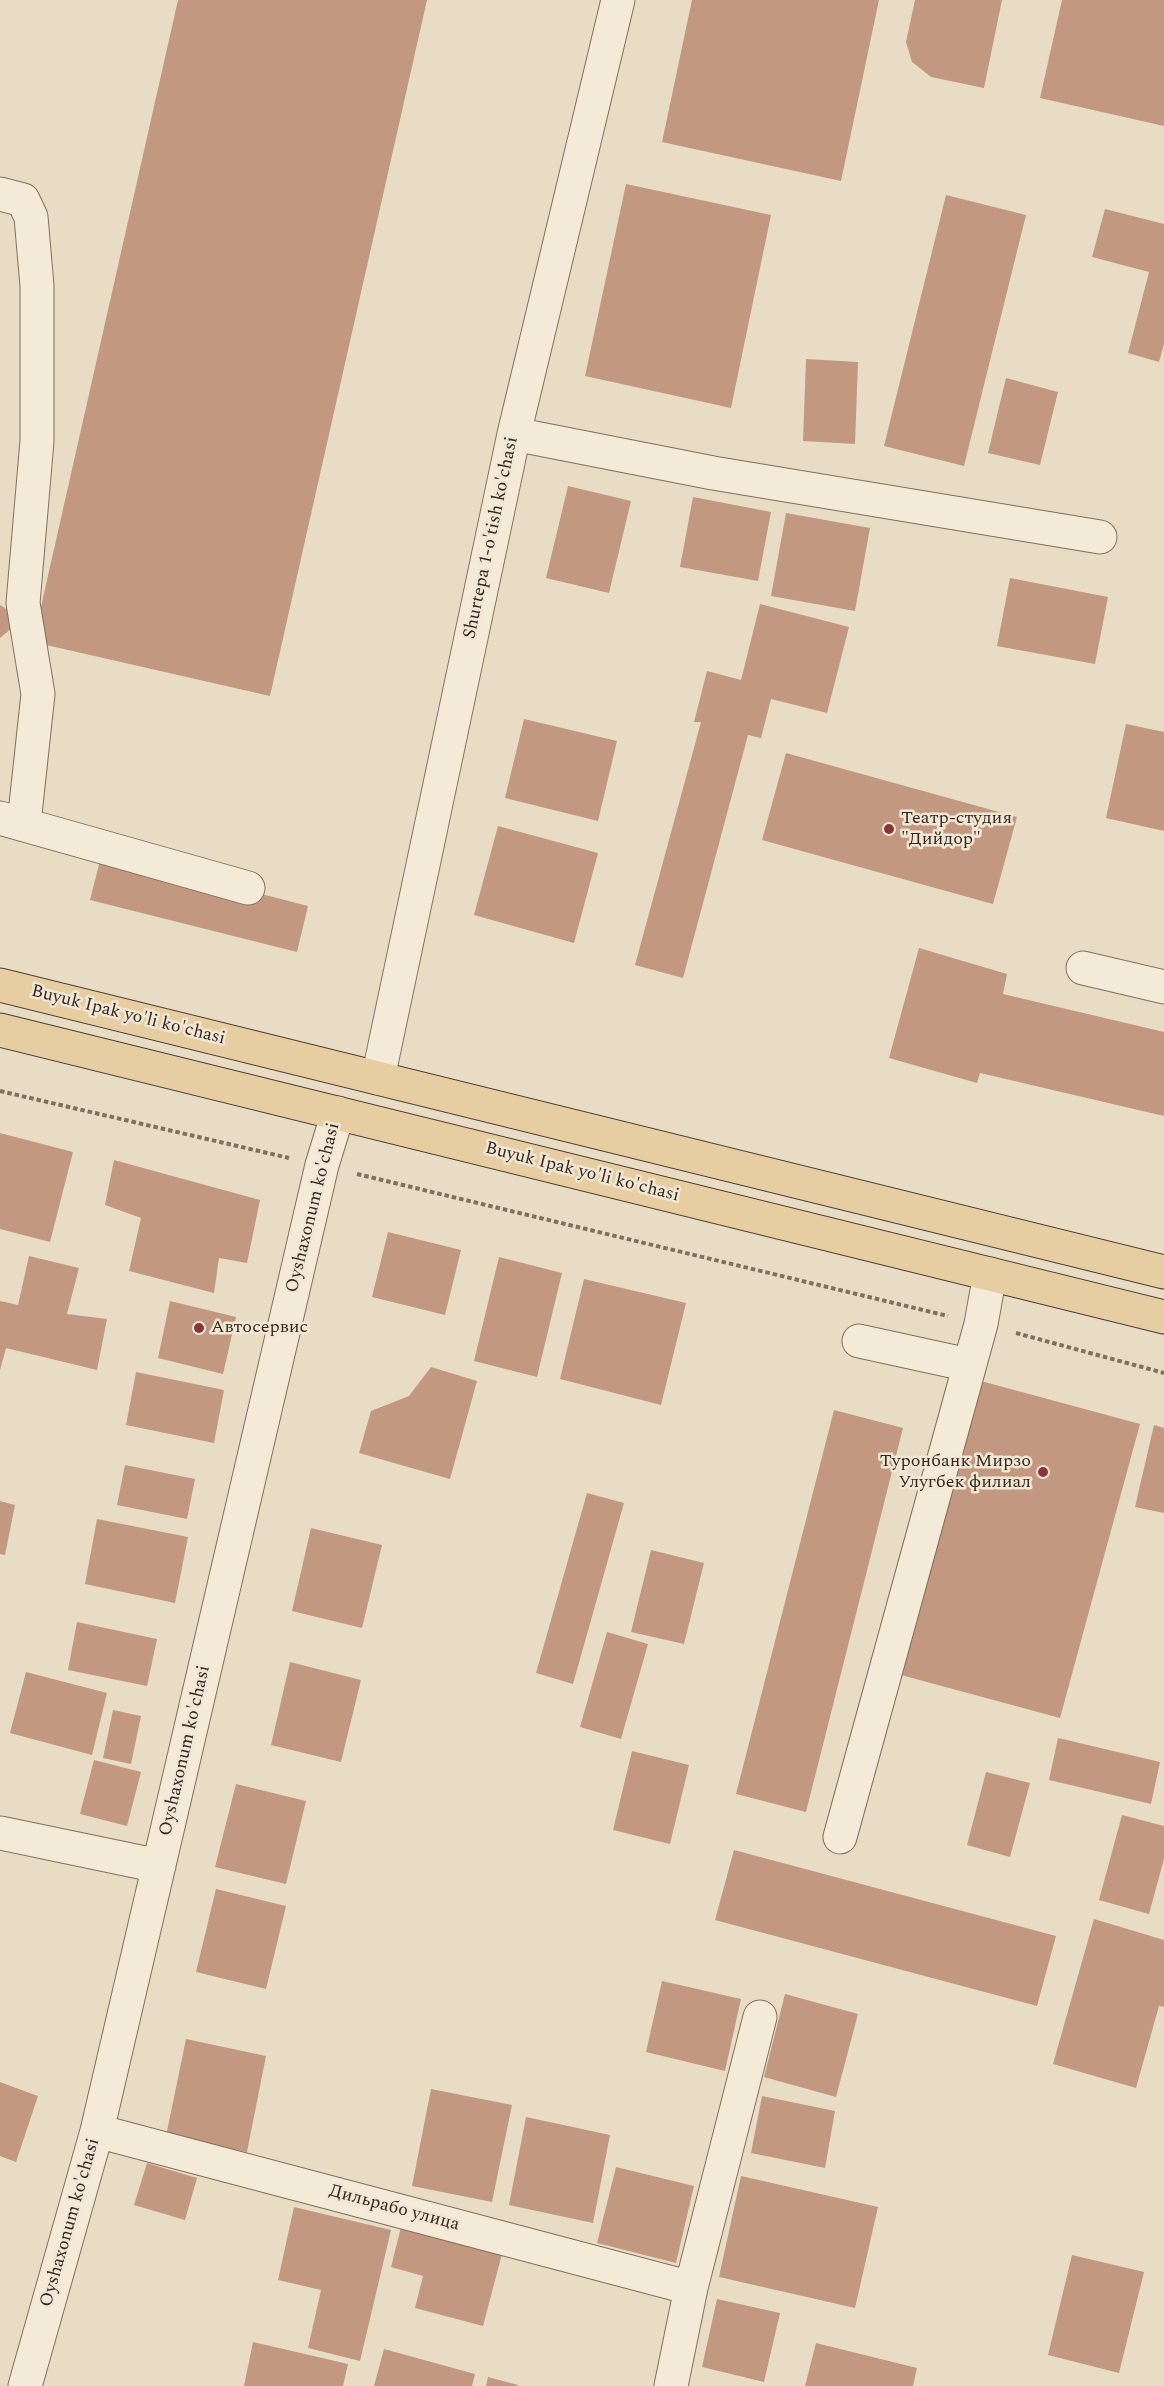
<!DOCTYPE html>
<meta charset="utf-8">
<style>
body{margin:0}
canvas{display:block;background:#e8dcc5}
</style>
<canvas width="1164" height="2386"></canvas>
<script>
const g = document.querySelector('canvas').getContext('2d');
g.lineJoin = 'round';
function fill(path, color) {
  g.fillStyle = color;
  g.fill(path, 'evenodd');
}
function shape(rows) {
  const path = new Path2D();
  for (const r of rows) {
    path.moveTo(r[0], r[1]);
    for (let i = 2; i < r.length; i += 2) path.lineTo(r[i], r[i + 1]);
  }
  return path;
}
function stroke(path, color, width, dash) {
  g.strokeStyle = color;
  g.lineWidth = width;
  g.lineCap = dash ? 'butt' : 'round';
  g.setLineDash(dash || []);
  g.stroke(path);
}
function label(font, color, halo, rows, align = 'center') {
  g.font = font + ' Spectral,serif';
  g.lineWidth = 5;
  g.setLineDash([]);
  g.textBaseline = 'middle';
  g.strokeStyle = halo;
  g.fillStyle = color;
  for (const [text, x, y, turn = 0] of rows) {
    g.save();
    g.translate(x, y);
    g.rotate((+turn || 0) * Math.PI / 180);
    g.textAlign = isNaN(turn) ? turn : align;
    if (halo) g.strokeText(text, 0, 0);
    g.fillText(text, 0, 0);
    g.restore();
  }
}
const building = shape([
 [178,0,427,0,270,696,33,642],
 [692,0,879,0,841,181,662,142],
 [915,0,1002,0,984,88,931,77,912,62,906,42],
 [1062,0,1164,0,1164,126,1040,98],
 [626,184,771,215,731,408,585,376],
 [946,195,1026,215,964,466,884,446],
 [1105,209,1164,224,1164,344,1159,362,1128,353,1149,272,1092,257],
 [806,359,858,362,855,444,803,441],
 [1006,378,1058,392,1040,465,988,453],
 [568,486,631,501,609,593,546,578],
 [693,497,771,512,758,581,680,567],
 [786,513,870,528,855,611,771,596],
 [1010,578,1108,597,1095,664,997,646],
 [760,604,849,627,827,713,771,699,761,738,748,735,683,978,635,965,701,722,694,722,707,671,741,680],
 [0,605,11,612,12,628,0,638],
 [524,719,617,741,598,821,505,798],
 [1126,724,1164,732,1164,831,1106,818],
 [786,753,1017,817,993,904,762,840],
 [498,826,598,853,574,943,474,915],
 [102,853,308,906,297,952,90,900],
 [919,948,1007,974,1003,994,1164,1032,1164,1116,980,1073,977,1083,889,1058],
 [0,1133,73,1152,50,1242,0,1229],
 [114,1160,260,1200,247,1263,219,1258,214,1293,129,1271,141,1218,105,1205],
 [388,1232,461,1250,445,1315,372,1297],
 [29,1256,79,1268,67,1314,107,1319,97,1370,6,1348,0,1370,0,1301,18,1305],
 [499,1257,562,1273,537,1377,474,1361],
 [584,1279,686,1303,661,1405,560,1379],
 [170,1301,236,1317,223,1374,158,1358],
 [431,1367,477,1381,450,1479,359,1453,371,1411,409,1396],
 [136,1372,224,1390,214,1443,126,1425],
 [981,1381,1140,1424,1060,1718,901,1675],
 [834,1410,903,1428,806,1812,736,1794],
 [1154,1425,1164,1428,1164,1513,1135,1507],
 [125,1465,195,1479,187,1519,117,1505],
 [587,1493,624,1503,573,1684,536,1673],
 [0,1501,15,1505,5,1555,0,1554],
 [97,1519,188,1537,175,1603,85,1584],
 [311,1528,382,1545,362,1628,292,1611],
 [651,1550,704,1563,684,1644,631,1632],
 [77,1622,157,1639,147,1686,68,1670],
 [607,1632,648,1644,621,1739,580,1727],
 [290,1662,361,1680,341,1762,271,1745],
 [26,1672,107,1693,92,1755,10,1733],
 [113,1710,141,1716,131,1764,103,1758],
 [1058,1738,1160,1762,1151,1804,1049,1780],
 [632,1751,689,1765,670,1844,613,1830],
 [94,1760,141,1772,127,1826,80,1814],
 [986,1772,1030,1783,1010,1857,967,1845],
 [236,1784,306,1801,286,1884,215,1867],
 [1122,1815,1164,1826,1164,1859,1149,1914,1099,1900],
 [734,1850,1056,1936,1037,2006,715,1920],
 [216,1889,286,1906,266,1989,196,1972],
 [1094,1919,1164,1940,1164,2007,1159,2006,1136,2088,1053,2064],
 [662,1981,741,1999,725,2071,646,2052],
 [785,1994,858,2014,836,2097,764,2077],
 [186,2039,266,2056,247,2152,166,2136],
 [0,2082,38,2096,16,2162,0,2156],
 [431,2089,512,2105,492,2202,412,2186],
 [762,2096,835,2111,825,2168,751,2153],
 [526,2117,610,2135,593,2223,509,2205],
 [147,2163,197,2178,185,2220,134,2205],
 [616,2167,694,2186,676,2263,597,2243],
 [741,2176,878,2207,855,2308,719,2277],
 [294,2207,391,2230,360,2361,308,2348,321,2290,278,2280],
 [401,2227,502,2254,483,2326,415,2308,423,2276,391,2267],
 [1072,2255,1144,2272,1119,2373,1048,2355],
 [717,2299,780,2313,764,2382,702,2367],
 [253,2342,348,2364,343,2386,244,2386],
 [816,2343,917,2368,913,2386,805,2386],
 [384,2349,475,2374,472,2386,374,2386],
 [488,2377,518,2385,518,2386,486,2386]
]);
const path = shape([
 [0,1091,289,1158],
 [357,1174,948,1316],
 [1016,1333,1164,1373]
]);
const minor = shape([
 [0,194,23,200,31,217,37,286,37,441,23,603,38,694,24,823],
 [514,434,713,473,1100,537],
 [0,818,248,888],
 [1083,968,1164,987],
 [378,1078,514,434,618,0],
 [859,1341,969,1365],
 [0,1833,159,1866],
 [840,1837,981,1324,990,1274],
 [97,2131,691,2288],
 [25,2386,97,2131,322,1165,338,1113],
 [671,2386,691,2288,760,2017]
]);
const major = shape([
 [0,985,1164,1272],
 [0,1030,1164,1317]
]);
const markers = [
 [889,829,6,"#88353a"],
 [199,1328,6,"#88353a"],
 [1043,1472,6,"#88353a"]
];
const streetNames = [
 ["Shurtepa 1-o'tish ko'chasi",492,538,-78],
 ["Buyuk Ipak yo'li ko'chasi",128,1016,14],
 ["Buyuk Ipak yo'li ko'chasi",582,1173,14],
 ["Oyshaxonum ko'chasi",314,1208,-76],
 ["Oyshaxonum ko'chasi",186,1751,-77],
 ["Дильрабо улица",394,2209,15],
 ["Oyshaxonum ko'chasi",71,2223,-74]
];
const poiNames = [
 ["Театр-студия",901,819],
 ["\"Дийдор\"",901,840],
 ["Автосервис",211,1328],
 ["Туронбанк Мирзо",1031,1462,"right"],
 ["Улугбек филиал",1031,1483,"right"]
];
fill(building, '#c29880');
stroke(minor, '#816f5e', 35);
stroke(major, '#4f3e31', 35);
stroke(path, '#816f5e', 4, [4.5, 3]);
stroke(minor, '#f4ead8', 33);
stroke(major, '#e7cea2', 33);
for (const [x, y, r, color] of markers) {
  const dot = new Path2D();
  dot.arc(x, y, r, 0, 2 * Math.PI);
  g.fillStyle = color;
  g.fill(dot);
  stroke(dot, '#f1e7d4', 2);
}
label('18px', '#332820', '#f1e7d4', streetNames);
label('18px', '#332820', '#f1e7d4', poiNames, 'left');
</script>
